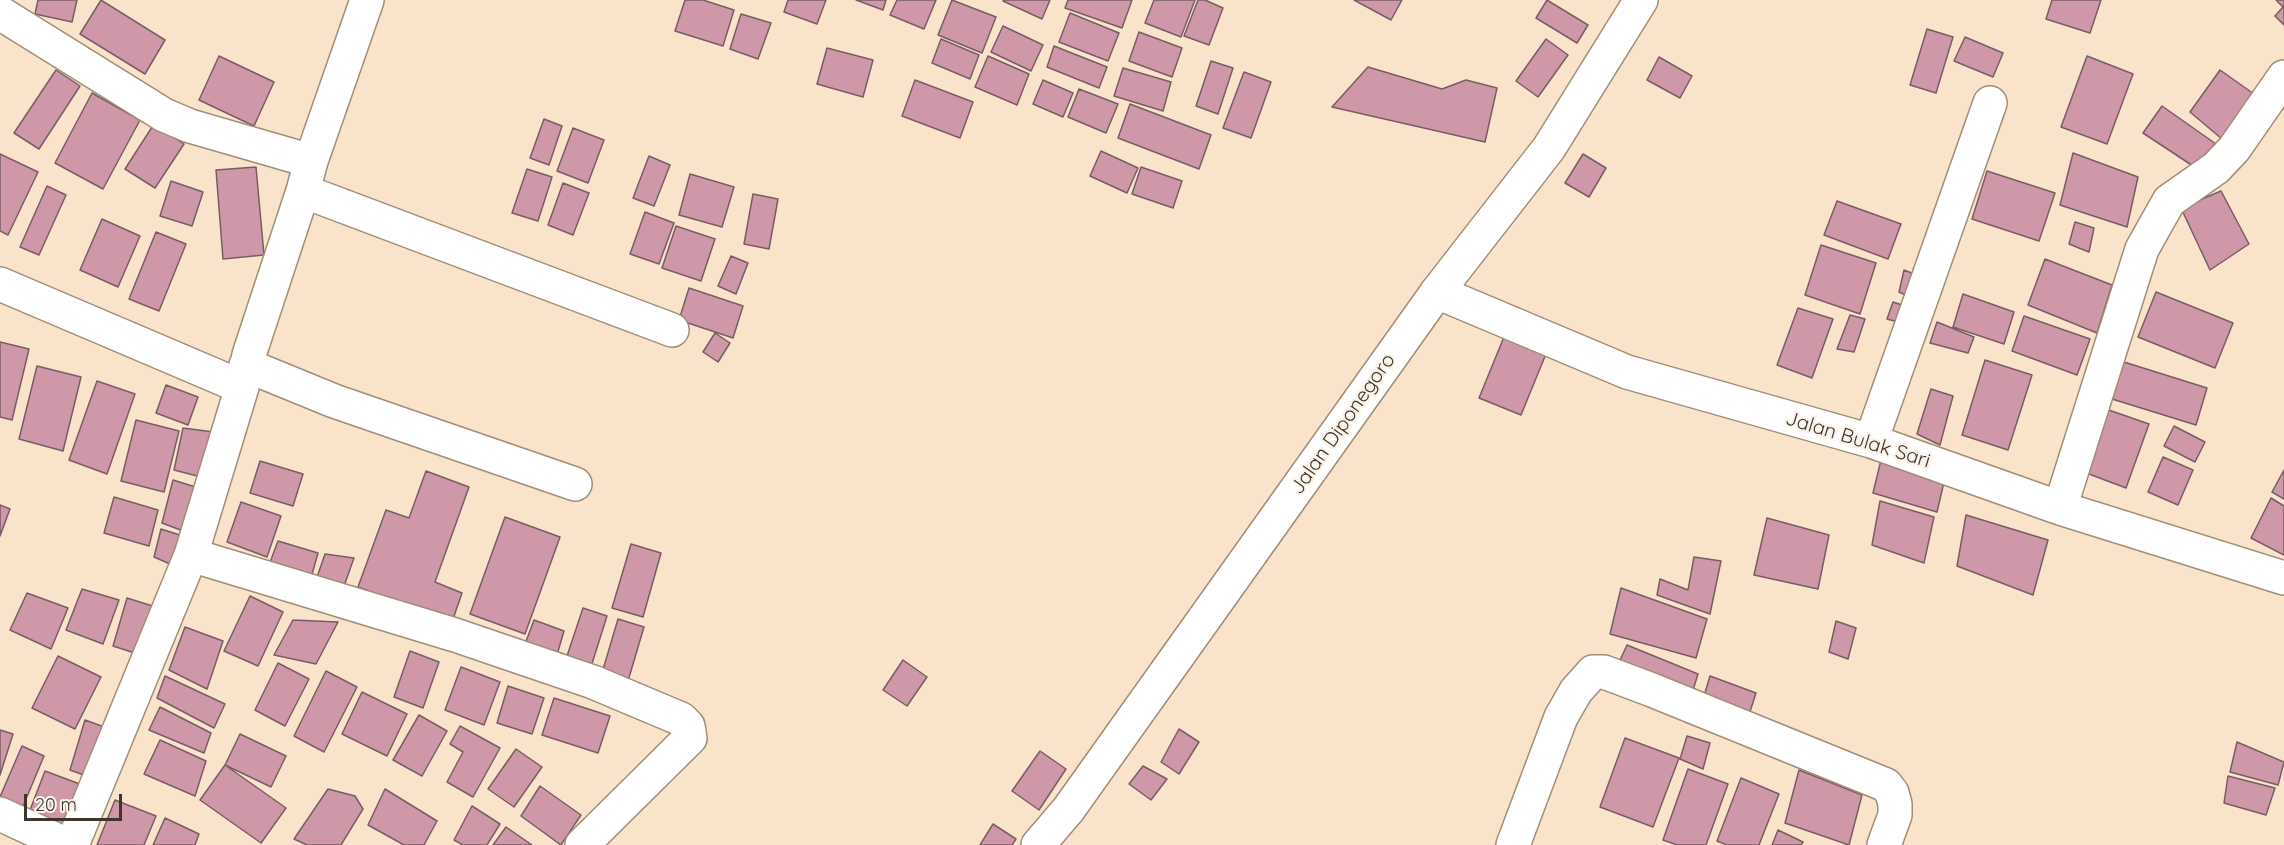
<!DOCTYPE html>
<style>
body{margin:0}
#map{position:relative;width:2284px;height:845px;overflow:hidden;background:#f9e4cb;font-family:Quicksand,sans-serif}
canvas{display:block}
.scale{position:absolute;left:24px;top:794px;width:98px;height:27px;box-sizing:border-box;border:3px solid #3e362c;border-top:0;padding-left:8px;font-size:18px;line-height:21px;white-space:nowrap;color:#3e362c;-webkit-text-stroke:4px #fcf4ea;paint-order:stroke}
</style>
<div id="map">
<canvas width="2284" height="845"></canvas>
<div class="scale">20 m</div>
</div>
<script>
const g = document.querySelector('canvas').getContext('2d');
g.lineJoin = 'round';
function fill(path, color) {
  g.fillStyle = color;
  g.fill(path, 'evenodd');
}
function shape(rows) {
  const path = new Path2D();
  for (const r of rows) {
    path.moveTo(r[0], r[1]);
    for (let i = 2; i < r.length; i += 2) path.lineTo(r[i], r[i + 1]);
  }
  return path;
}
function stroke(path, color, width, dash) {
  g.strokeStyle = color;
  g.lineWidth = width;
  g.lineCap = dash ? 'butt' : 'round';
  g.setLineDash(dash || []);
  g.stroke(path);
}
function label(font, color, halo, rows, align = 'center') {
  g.font = font + ' Quicksand,sans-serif';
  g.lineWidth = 5;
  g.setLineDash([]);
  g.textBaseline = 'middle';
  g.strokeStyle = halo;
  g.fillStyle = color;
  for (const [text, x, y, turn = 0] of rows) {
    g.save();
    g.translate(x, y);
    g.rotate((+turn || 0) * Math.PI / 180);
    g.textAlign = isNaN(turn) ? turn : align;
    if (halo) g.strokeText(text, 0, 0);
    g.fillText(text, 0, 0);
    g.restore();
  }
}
const building = shape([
 [38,0,77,0,72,22,35,14,38,0],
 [101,0,165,40,145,74,80,34,101,0],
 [685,0,703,0,734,10,723,46,675,31,685,0],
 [788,0,826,0,817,24,784,12,788,0],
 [856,0,886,0,883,10,856,0],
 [897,0,936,0,924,29,890,15,897,0],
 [952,0,996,17,982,53,938,35,952,0],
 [1004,0,1050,0,1042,19,1003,1,1004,0],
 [1068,0,1132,0,1122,28,1065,8,1068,0],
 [1154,0,1195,0,1181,37,1145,23,1154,0],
 [1198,0,1205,0,1223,8,1209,45,1184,36,1198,0],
 [1354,0,1402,0,1391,20,1354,0],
 [1547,0,1588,25,1577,43,1536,18,1547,0],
 [2052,0,2101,0,2090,33,2046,19,2052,0],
 [2276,0,2284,0,2284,25,2275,16,2283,7,2276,0],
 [1070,13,1119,33,1108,61,1059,42,1070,13],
 [741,14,771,23,758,59,730,49,741,14],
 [1003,26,1043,45,1031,71,991,52,1003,26],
 [1927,29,1953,37,1936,93,1910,85,1927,29],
 [1139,32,1182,48,1172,77,1129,61,1139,32],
 [1965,37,2003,53,1993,77,1954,61,1965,37],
 [941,39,979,55,970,79,932,63,941,39],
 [1546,39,1568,55,1538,97,1516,81,1546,39],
 [1054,46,1107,67,1099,88,1047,67,1054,46],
 [827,48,873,60,863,97,817,84,827,48],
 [219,56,274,82,254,126,199,100,219,56],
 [988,56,1029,74,1017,105,975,87,988,56],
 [2087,56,2133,74,2107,144,2061,127,2087,56],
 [1659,57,1692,76,1680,98,1647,80,1659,57],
 [1211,61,1233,68,1218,114,1196,106,1211,61],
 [1368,67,1442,89,1466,80,1497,88,1485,142,1332,107,1368,67],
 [1123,68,1171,82,1163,111,1114,96,1123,68],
 [56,70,80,86,39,149,14,133,56,70],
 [2220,70,2254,94,2222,139,2190,112,2220,70],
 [1244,72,1271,82,1251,138,1223,128,1244,72],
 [915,80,973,102,960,138,902,116,915,80],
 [1043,80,1073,93,1063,117,1033,104,1043,80],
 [1079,89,1118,104,1106,133,1068,117,1079,89],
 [92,93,140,120,103,189,55,163,92,93],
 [1130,104,1211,135,1199,169,1118,138,1130,104],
 [2162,106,2216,144,2196,168,2143,133,2162,106],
 [544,119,562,126,549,165,530,158,544,119],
 [154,124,184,144,155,188,125,169,154,124],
 [573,128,604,140,588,183,557,171,573,128],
 [1101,151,1138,168,1127,193,1090,176,1101,151],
 [2073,153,2138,177,2127,227,2060,205,2073,153],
 [0,154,38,172,8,235,0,231,0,154],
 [1583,154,1606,168,1589,197,1565,183,1583,154],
 [649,156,670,165,654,206,633,198,649,156],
 [256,167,264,255,223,259,216,170,256,167],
 [1141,167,1182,181,1173,208,1132,194,1141,167],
 [527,169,552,177,538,221,512,213,527,169],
 [1987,171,2055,193,2039,241,1972,219,1987,171],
 [690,174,734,187,722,227,679,215,690,174],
 [171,181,203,192,192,226,160,216,171,181],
 [563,183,589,193,573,235,548,225,563,183],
 [47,186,66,195,39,255,20,247,47,186],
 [2221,191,2249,244,2210,270,2181,208,2221,191],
 [753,194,778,199,769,249,744,244,753,194],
 [1837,201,1901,224,1888,259,1824,235,1837,201],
 [645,212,674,223,659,264,630,254,645,212],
 [102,219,140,236,118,287,80,270,102,219],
 [2075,222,2094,228,2089,252,2069,244,2075,222],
 [676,226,715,239,701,281,662,268,676,226],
 [156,232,186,244,159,311,129,299,156,232],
 [1821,245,1876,263,1860,314,1805,295,1821,245],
 [731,256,748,263,736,294,718,286,731,256],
 [2045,259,2112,285,2097,333,2028,305,2045,259],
 [1904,270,1922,277,1915,299,1899,292,1904,270],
 [689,288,743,306,733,338,679,320,689,288],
 [2156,292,2233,323,2215,368,2138,337,2156,292],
 [1963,294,2014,312,2004,344,1953,327,1963,294],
 [1893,302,1911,308,1906,324,1887,319,1893,302],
 [1798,308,1833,319,1812,378,1777,365,1798,308],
 [1850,315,1865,319,1854,352,1837,349,1850,315],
 [2024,316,2090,339,2077,375,2012,351,2024,316],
 [1937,322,1974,337,1968,353,1930,343,1937,322],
 [1506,332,1548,349,1521,415,1479,398,1506,332],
 [715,333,730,343,718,362,703,352,715,333],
 [0,342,29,349,12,420,0,417,0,342],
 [1985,360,2032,375,2008,450,1962,435,1985,360],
 [2124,362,2207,388,2196,425,2112,399,2124,362],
 [37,366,81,377,63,451,19,439,37,366],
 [97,381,135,394,107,474,69,460,97,381],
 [166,385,198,397,188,425,156,413,166,385],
 [1931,389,1953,396,1940,445,1917,434,1931,389],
 [2103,408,2149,424,2126,488,2081,471,2103,408],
 [136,420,179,431,164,492,121,481,136,420],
 [2174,426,2205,442,2195,462,2164,446,2174,426],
 [183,428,214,432,201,477,174,470,183,428],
 [2163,457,2193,470,2178,505,2148,492,2163,457],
 [1881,460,1944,482,1937,512,1873,493,1881,460],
 [260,461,303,474,293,506,250,493,260,461],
 [2284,470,2284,499,2272,492,2284,470],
 [426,471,469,487,435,582,462,593,452,622,358,587,386,510,409,518,426,471],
 [173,480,202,489,191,534,162,523,173,480],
 [114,497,158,510,149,546,104,533,114,497],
 [2271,498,2284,506,2284,555,2251,538,2271,498],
 [1880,501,1934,517,1924,563,1872,545,1880,501],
 [241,502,281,516,267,557,227,542,241,502],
 [0,505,10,509,0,536,0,505],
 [1966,515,2048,540,2033,595,1957,566,1966,515],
 [505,517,560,537,525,634,470,614,505,517],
 [1767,518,1829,535,1818,589,1754,575,1767,518],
 [161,529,186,537,177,567,154,557,161,529],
 [278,541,318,553,311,578,269,565,278,541],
 [631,544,661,553,643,617,612,608,631,544],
 [325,554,354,558,344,586,316,580,325,554],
 [1694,557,1721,561,1710,614,1657,595,1660,579,1688,590,1694,557],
 [1621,588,1707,619,1696,658,1610,634,1621,588],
 [82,589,119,600,103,644,66,630,82,589],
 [27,593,68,608,51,649,10,630,27,593],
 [250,596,283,612,258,666,224,651,250,596],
 [127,598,159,608,144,656,113,646,127,598],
 [583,608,607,616,590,670,565,662,583,608],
 [618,619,644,627,628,681,602,673,618,619],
 [293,620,338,622,316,664,274,655,293,620],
 [534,620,564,631,554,665,521,655,534,620],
 [1836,621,1856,628,1848,659,1829,652,1836,621],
 [185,627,223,641,207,689,169,670,185,627],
 [1627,645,1698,674,1690,700,1616,669,1627,645],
 [410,651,439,662,423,708,394,697,410,651],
 [58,656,101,677,75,729,32,708,58,656],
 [903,660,927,677,907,706,883,690,903,660],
 [278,663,309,679,285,726,255,710,278,663],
 [461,667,500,682,484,725,445,710,461,667],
 [326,671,357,687,324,752,294,736,326,671],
 [165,676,225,704,214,728,157,698,165,676],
 [1710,676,1756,693,1746,724,1701,706,1710,676],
 [508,686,544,698,532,734,497,723,508,686],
 [362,692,407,714,387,756,342,734,362,692],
 [554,698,610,716,598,753,542,735,554,698],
 [160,707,211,733,204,753,149,730,160,707],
 [419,715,447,731,422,776,393,760,419,715],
 [85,720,107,728,92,778,70,770,85,720],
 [460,726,500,748,473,797,447,782,463,752,450,744,460,726],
 [1179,729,1199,742,1179,774,1161,762,1179,729],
 [0,730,13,734,0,775,0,730],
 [240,734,286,756,271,787,225,765,240,734],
 [1687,736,1710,743,1703,769,1680,759,1687,736],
 [1625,738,1679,758,1653,827,1600,807,1625,738],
 [160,740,206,761,195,796,144,774,160,740],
 [2237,742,2284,762,2278,785,2230,772,2237,742],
 [22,746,44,756,21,811,0,801,0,797,22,746],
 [516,749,542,767,514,807,488,789,516,749],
 [1040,751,1066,769,1039,810,1012,791,1040,751],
 [225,765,286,808,261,843,200,800,225,765],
 [1143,766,1167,779,1151,800,1129,784,1143,766],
 [1688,769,1728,784,1706,845,1677,845,1663,840,1688,769],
 [1799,770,1862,795,1849,845,1785,823,1799,770],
 [45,771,85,786,67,838,27,818,45,771],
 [2228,776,2275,788,2266,815,2224,803,2228,776],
 [1741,778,1779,794,1759,845,1727,845,1717,841,1741,778],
 [540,786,581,815,561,845,521,816,540,786],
 [328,789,355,796,363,809,341,845,307,845,294,839,328,789],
 [385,789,437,821,424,845,404,845,368,825,385,789],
 [115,800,156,816,144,845,97,845,115,800],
 [472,806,500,824,487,845,463,845,454,840,472,806],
 [165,818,199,834,195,845,153,845,165,818],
 [993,824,1016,839,1012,845,980,845,993,824],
 [506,827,532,845,493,845,506,827],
 [1778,830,1803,842,1801,845,1772,845,1778,830]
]);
const street = shape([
 [0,13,164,115,190,126,311,161],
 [303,191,672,330],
 [0,284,242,387],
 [1437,292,1627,372,1871,441,2060,508,2284,578],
 [246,365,334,401,575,484],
 [1871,441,1990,103],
 [2060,508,2142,249,2169,201,2216,168,2234,149,2284,77],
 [191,555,455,635,593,682,681,719,688,726,690,738,582,845],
 [0,814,67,845],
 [72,845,191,555,242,387,249,355,303,191,311,161,367,0],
 [1513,845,1561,717,1576,691,1593,672,1604,672,1652,690,1886,785,1892,793,1895,804,1895,815,1884,845]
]);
const secondary = shape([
 [1038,845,1068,810,1437,292,1549,148,1641,0]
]);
const streetNames = [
 ["Jalan Diponegoro",1343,424,-55],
 ["Jalan Bulak Sari",1858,440,17]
];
fill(building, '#cf98a8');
stroke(building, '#795c64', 1.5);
stroke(street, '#a18e76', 36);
stroke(secondary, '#a18e76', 36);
stroke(street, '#fff', 33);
stroke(secondary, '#fff', 33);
label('20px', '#3e362c', '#fcf4ea', streetNames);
</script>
